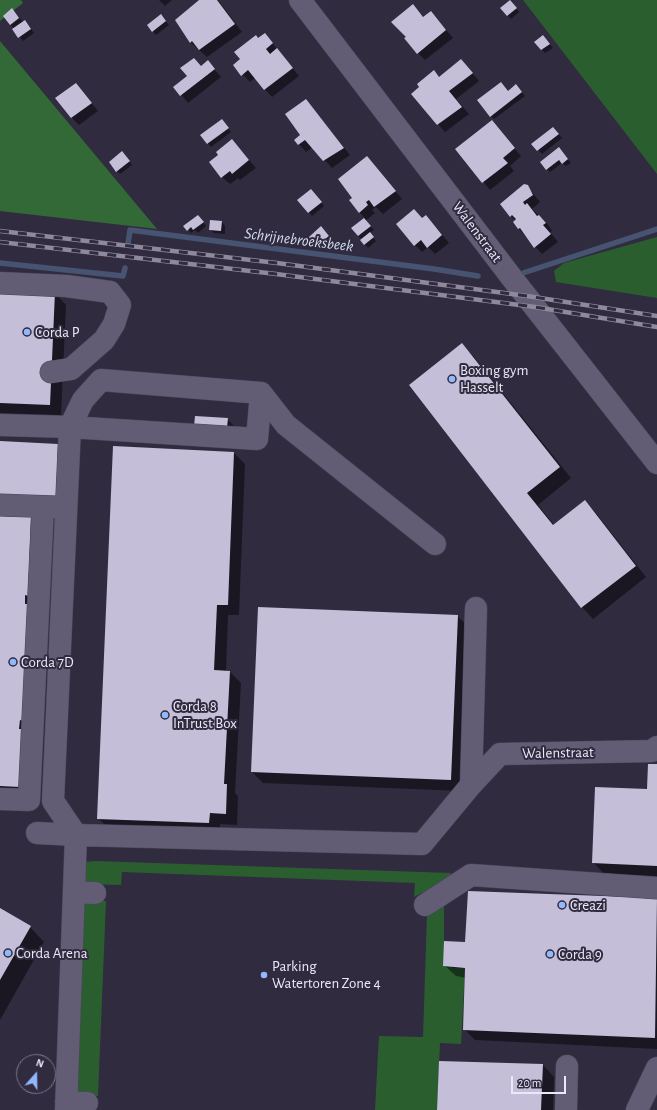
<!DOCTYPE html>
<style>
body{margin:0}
#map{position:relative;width:657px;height:1110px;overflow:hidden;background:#312b40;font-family:"Alegreya Sans",sans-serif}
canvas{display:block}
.north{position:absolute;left:16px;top:1054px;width:40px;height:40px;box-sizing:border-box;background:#312b40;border:1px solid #7b7789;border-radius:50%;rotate:20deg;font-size:11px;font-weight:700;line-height:16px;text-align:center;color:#ebe8f6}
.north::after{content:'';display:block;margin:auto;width:14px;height:18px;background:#93b7fd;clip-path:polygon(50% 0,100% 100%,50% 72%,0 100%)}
.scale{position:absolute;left:511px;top:1076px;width:55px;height:18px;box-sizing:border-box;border:2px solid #ebe8f6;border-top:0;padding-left:5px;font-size:12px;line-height:14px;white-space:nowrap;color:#ebe8f6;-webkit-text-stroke:3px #312b40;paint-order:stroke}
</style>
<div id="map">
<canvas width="657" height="1110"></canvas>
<div class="north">N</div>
<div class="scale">20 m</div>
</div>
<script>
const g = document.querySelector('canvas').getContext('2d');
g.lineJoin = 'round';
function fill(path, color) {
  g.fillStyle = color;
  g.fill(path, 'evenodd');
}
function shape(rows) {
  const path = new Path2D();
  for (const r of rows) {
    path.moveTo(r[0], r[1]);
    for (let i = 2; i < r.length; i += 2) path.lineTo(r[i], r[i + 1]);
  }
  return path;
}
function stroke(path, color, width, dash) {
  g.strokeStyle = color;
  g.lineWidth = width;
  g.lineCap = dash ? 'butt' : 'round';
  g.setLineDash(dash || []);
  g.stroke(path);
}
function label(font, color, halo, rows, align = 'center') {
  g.font = font + ' "Alegreya Sans",sans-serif';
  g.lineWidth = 4;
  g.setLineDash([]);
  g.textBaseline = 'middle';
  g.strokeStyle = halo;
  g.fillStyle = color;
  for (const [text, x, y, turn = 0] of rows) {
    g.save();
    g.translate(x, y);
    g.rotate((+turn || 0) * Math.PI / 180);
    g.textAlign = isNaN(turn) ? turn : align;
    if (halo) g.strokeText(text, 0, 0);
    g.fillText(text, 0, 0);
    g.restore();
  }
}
const green = shape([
 [523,0,657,0,657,174],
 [657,237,657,298,556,282,554,271,564,263],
 [95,861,451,873,449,879,414,897,415,883,122,872,121,885,84,884,84,862],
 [82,900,106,901,98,1096,74,1095],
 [444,903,444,941,453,968,465,968,461,1044,440,1043,437,1110,375,1110,379,1036,423,1037,427,914]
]);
const forest = shape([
 [0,0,21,0,23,3,0,21],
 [0,41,157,229,0,211]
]);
const shadow = shape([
 [159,0,172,0,165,6],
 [201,0,218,0,242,32,207,57,190,42],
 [514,5,519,12,511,19,507,15],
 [413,6,424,18,431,12,453,38,425,60,418,53],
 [20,18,23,22,25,21,34,33,23,41,11,25],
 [164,19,169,25,156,35,148,25],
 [265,34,299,76,272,97,255,78,250,82,234,65],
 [543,36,553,48,545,53,536,42],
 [461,60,479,81,456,99,469,114,445,132,412,94,434,72,440,78],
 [208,62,221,77,188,103,175,87],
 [76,84,98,111,79,125,72,118],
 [519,89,525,96,494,119,491,116,508,92],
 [306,100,350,155,332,168,313,147,306,152,295,140,302,135],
 [492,121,521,156,510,166,514,171,490,190,456,149],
 [225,123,231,132,211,147,201,135],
 [556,131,562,138,542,154,533,144],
 [239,148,256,168,240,180,238,178,230,184,222,177],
 [559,148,571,163,566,166,562,163,550,172,547,169],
 [125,156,132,165,120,174,117,171],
 [367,157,402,199,383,214,376,207,372,210,375,213,365,221,374,230,369,233,376,241,368,248,352,228,365,218,359,212,354,198],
 [527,186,540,202,532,209,547,223,552,231,550,232,558,242,542,254,519,229,514,222,516,221,511,216],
 [314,194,324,206,312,216,299,200],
 [201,219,206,226,198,233,195,230,191,233,185,226],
 [422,219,433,224,449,243,435,254,428,247,422,252,415,245],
 [222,222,225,226,225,234,214,233,210,230],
 [325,231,332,240,323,246,321,244,318,246,314,243],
 [0,291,55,293,66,305,61,415,0,413],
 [462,345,473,356,571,478,538,505,555,526,585,501,596,513,646,577,593,619,582,607,410,385],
 [227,419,238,430,206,437],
 [234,453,245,464,239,615,228,615,226,672,230,672,241,683,235,793,238,796,237,825,220,824,220,834,109,829,98,818],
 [0,517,31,518,42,530,31,798,0,797],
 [457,616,469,627,462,791,263,783,252,772],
 [657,765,657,876,604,874,593,862,648,790],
 [469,892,657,899,657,1049,475,1040,464,1029,466,978,456,976,444,965,466,943],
 [0,909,30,927,44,942,0,1020],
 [543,1065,554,1077,553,1110,438,1110]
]);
const stream = shape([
 [128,244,130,230,434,269,478,276],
 [0,263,123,276,125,268],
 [523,273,657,229]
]);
const building = shape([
 [199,0,217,0,235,24,199,50,192,41,190,43,175,20],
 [510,0,517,8,507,16,500,8],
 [413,4,423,17,431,11,446,30,417,54,404,38,406,37,391,22],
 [12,8,19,18,10,25,3,16],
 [161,14,166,21,152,32,147,25],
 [25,20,31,29,18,38,12,29],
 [265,33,273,43,266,49,270,54,277,48,293,68,264,90,248,70,241,76,233,65,240,59,234,52,256,35,258,38],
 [543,35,550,44,541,50,534,42],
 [194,58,201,66,208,60,215,69,180,96,173,87,187,76,180,68],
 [461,59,473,73,449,91,462,107,437,125,411,94,419,87,417,84,434,70,439,77],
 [501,82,508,91,516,84,522,92,490,117,477,100],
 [76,83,92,103,71,118,55,98],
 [306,99,344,148,323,161,305,140,298,145,294,140,300,135,285,114],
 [222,119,229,128,207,144,200,135],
 [492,120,515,148,503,158,508,163,482,183,455,149],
 [553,127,559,134,537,151,531,144],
 [232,139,249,160,232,174,230,171,221,178,209,162,218,155,216,152],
 [559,147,568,159,562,164,559,160,546,170,540,162],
 [122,151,130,161,116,172,109,162],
 [367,156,396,191,374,207,369,200,366,202,368,205,359,213,349,200,352,198,338,179],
 [524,184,528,185,533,195,523,202,525,205,527,203,537,216,539,215,546,223,543,225,551,234,534,248,520,228,518,229,513,222,516,219,512,215,510,217,500,204],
 [311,189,322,202,308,213,297,200],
 [414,209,422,218,426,215,442,235,427,248,421,240,414,246,396,224],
 [198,215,204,222,193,230,191,227,187,231,183,226],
 [364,218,371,226,358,236,351,228],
 [210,220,222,221,221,231,209,230],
 [321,226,329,236,319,244,317,241,313,244,309,237],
 [370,232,374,237,364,245,360,240],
 [0,290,55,292,50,405,0,403],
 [462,343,560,467,527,493,553,525,585,500,636,566,581,608,409,385],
 [195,416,228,418,227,428,194,426],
 [0,441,58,444,56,500,0,499],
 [113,446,234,452,228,605,217,605,214,670,230,671,224,784,227,784,226,814,210,813,209,823,97,819],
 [0,516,31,517,28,596,25,595,25,604,28,604,23,721,20,720,19,729,22,729,20,787,0,786],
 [258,607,458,615,451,780,251,772],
 [648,764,657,764,657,866,592,863,595,787,647,789],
 [468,891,657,898,655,1038,463,1030,465,968,443,966,444,941,465,942],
 [0,908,31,926,0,980],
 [439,1061,543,1064,541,1110,437,1110]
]);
const minor = shape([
 [300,0,512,278,657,463],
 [0,283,66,286,110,292,120,305,114,324,104,340,71,369,51,372],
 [261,393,286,425,435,544],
 [0,425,70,427,83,400,101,380,261,393,257,439,70,427,53,801,76,835,422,844,471,785,500,754,652,751,657,747],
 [0,505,57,507],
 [471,785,476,608],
 [0,799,29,800,43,507],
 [37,833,76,835,66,1110],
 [74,892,95,893],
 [425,905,471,875,657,888],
 [66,1102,87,1103],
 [566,1110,567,1066],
 [637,1110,657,1068]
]);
const rail = shape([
 [0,231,277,263,527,296,657,316],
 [0,242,276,274,535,307,657,327]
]);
const markers = [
 [27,332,4,"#93b7fd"],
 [452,379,4,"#93b7fd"],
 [13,662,4,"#93b7fd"],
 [165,715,4,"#93b7fd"],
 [562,905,4,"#93b7fd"],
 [8,953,4,"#93b7fd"],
 [550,954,4,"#93b7fd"],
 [264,975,4,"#93b7fd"]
];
const streetNames = [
 ["Walenstraat",477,232,53],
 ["Walenstraat",558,753,-1]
];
const poiNames = [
 ["Corda P",35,332],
 ["Boxing gym",460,370],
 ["Hasselt",460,387],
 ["Corda 7D",21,662],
 ["Corda 8",173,706],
 ["InTrust Box",173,723],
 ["Creazi",570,905],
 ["Corda Arena",16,953],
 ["Corda 9",558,954],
 ["Parking",272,966],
 ["Watertoren Zone 4",272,983]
];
const waterNames = [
 ["Schrijnebroeksbeek",299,240,7]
];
fill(green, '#2b5e2f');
fill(forest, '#336937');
fill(shadow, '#0007');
stroke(stream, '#465472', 5.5);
fill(building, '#c4bed9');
stroke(minor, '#4b4659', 23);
stroke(minor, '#625c74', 22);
stroke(rail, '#8e899b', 4.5);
stroke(rail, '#312b40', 3, [9]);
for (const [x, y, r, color] of markers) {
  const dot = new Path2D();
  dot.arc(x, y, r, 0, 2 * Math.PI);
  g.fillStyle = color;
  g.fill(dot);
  stroke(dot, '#312b40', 1.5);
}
label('15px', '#ebe8f6', '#312b40', streetNames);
label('15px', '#ebe8f6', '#312b40', poiNames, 'left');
label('italic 16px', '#d3dfef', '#312b40', waterNames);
</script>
